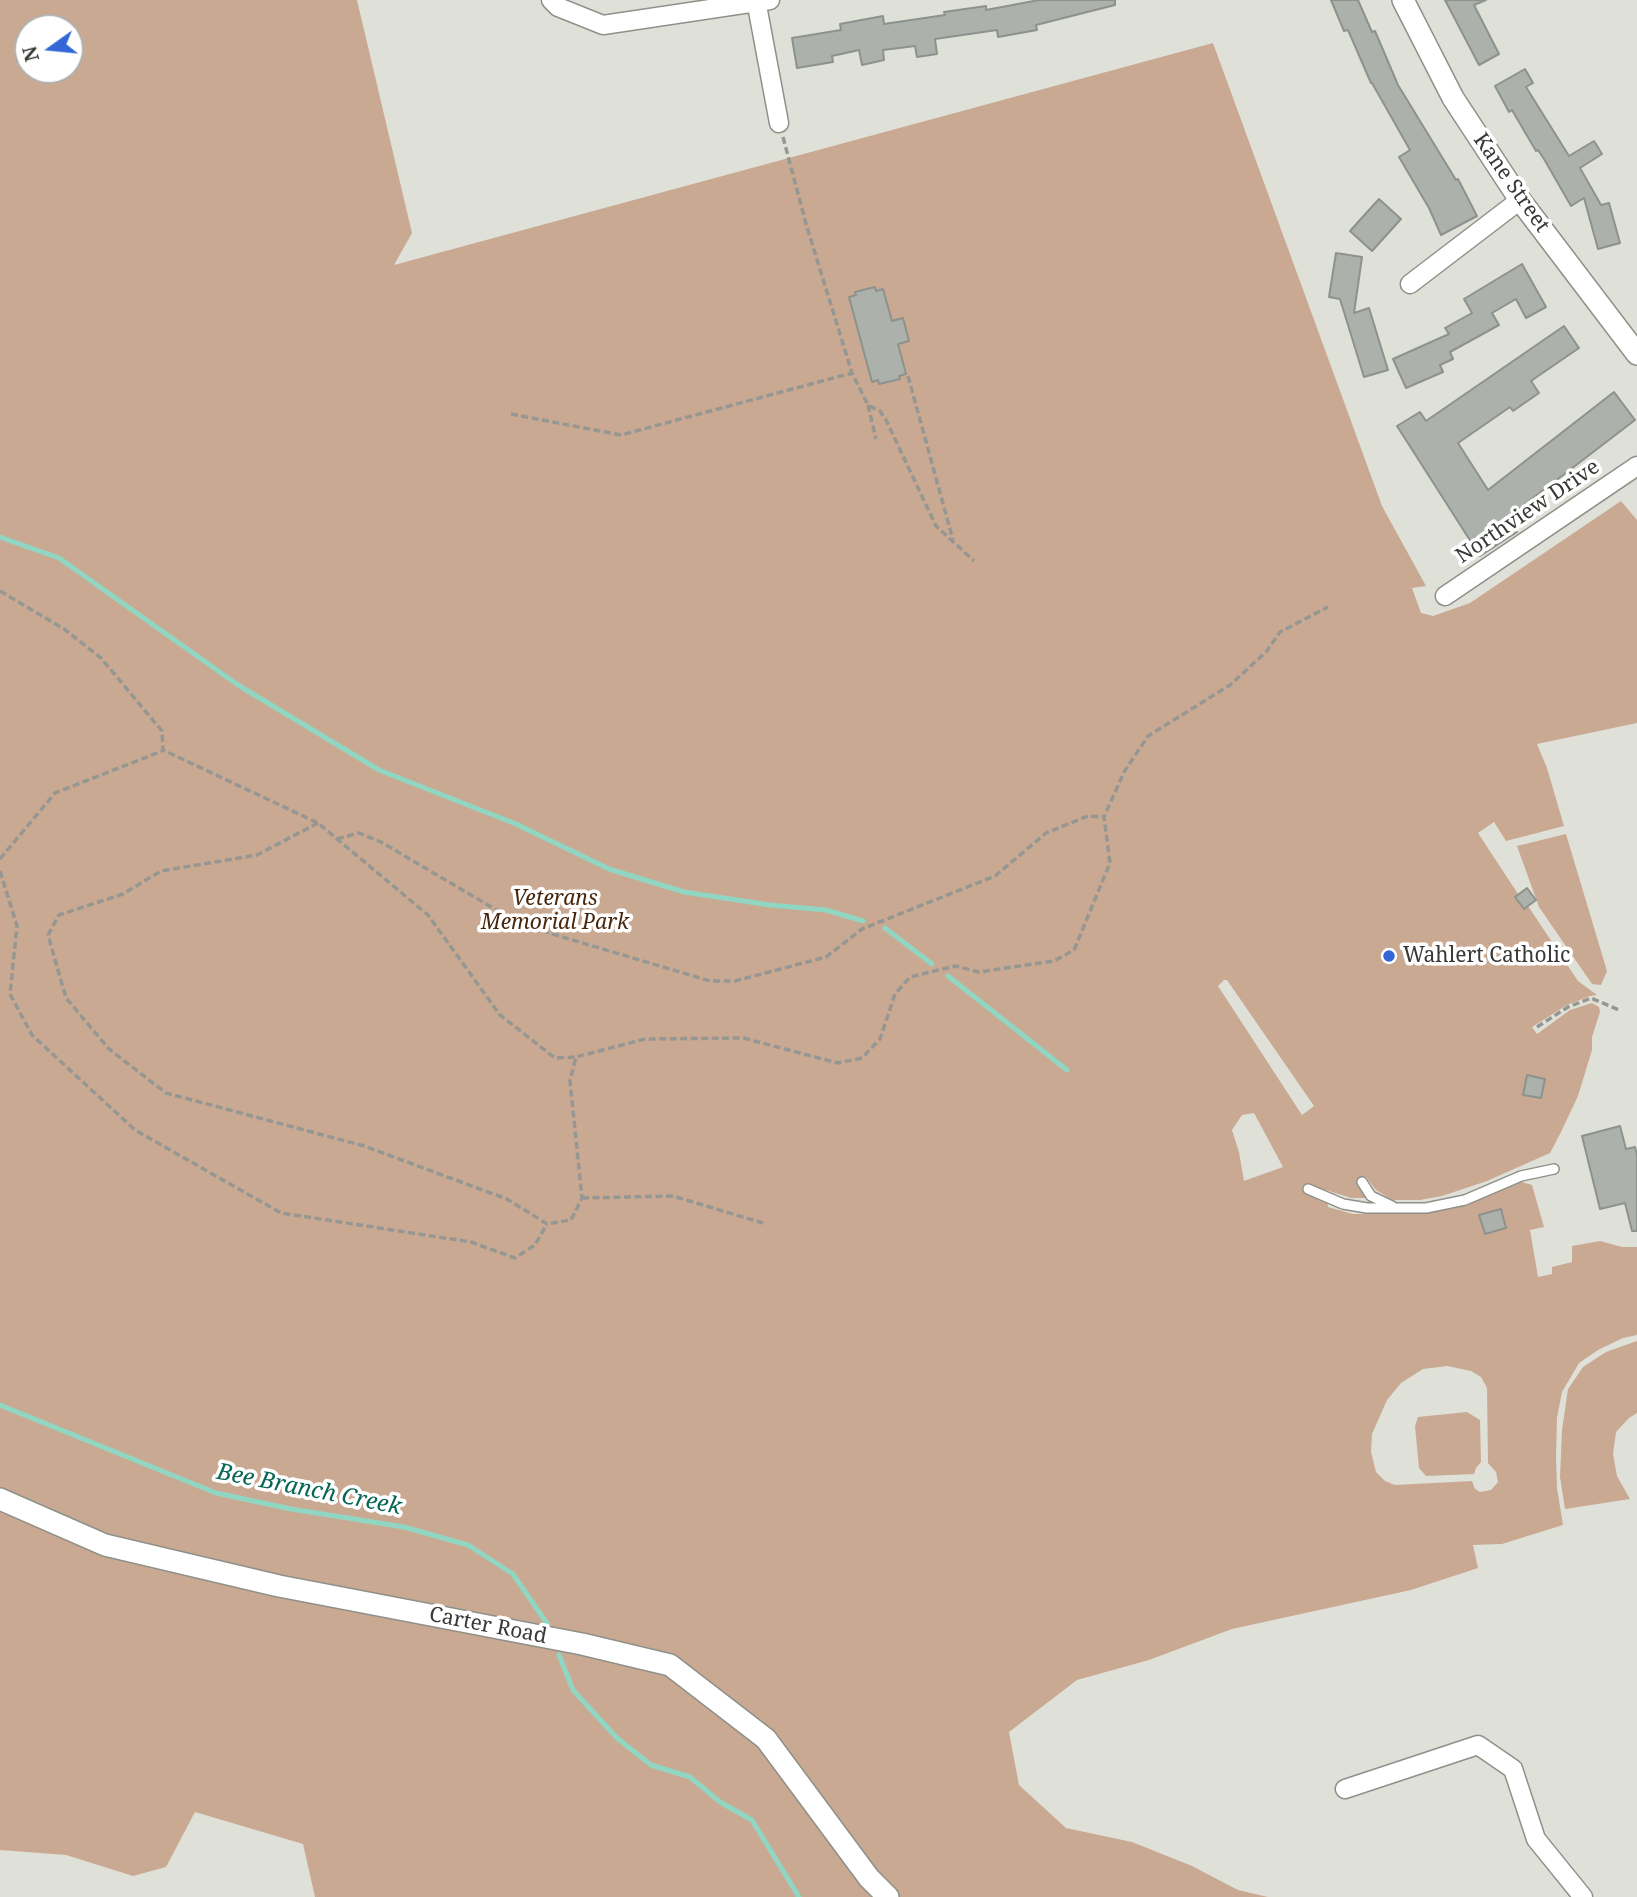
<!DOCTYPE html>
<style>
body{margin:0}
#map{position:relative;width:1637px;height:1897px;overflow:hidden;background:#dfe1d9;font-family:"Noto Serif",serif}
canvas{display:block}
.north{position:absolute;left:14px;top:14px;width:70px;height:70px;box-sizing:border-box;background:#fff;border:2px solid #afb0af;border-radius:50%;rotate:255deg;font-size:19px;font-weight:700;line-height:28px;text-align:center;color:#383936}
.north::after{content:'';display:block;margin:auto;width:24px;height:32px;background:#3366d6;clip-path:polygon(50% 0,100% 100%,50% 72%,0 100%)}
</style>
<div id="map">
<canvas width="1637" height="1897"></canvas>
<div class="north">N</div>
</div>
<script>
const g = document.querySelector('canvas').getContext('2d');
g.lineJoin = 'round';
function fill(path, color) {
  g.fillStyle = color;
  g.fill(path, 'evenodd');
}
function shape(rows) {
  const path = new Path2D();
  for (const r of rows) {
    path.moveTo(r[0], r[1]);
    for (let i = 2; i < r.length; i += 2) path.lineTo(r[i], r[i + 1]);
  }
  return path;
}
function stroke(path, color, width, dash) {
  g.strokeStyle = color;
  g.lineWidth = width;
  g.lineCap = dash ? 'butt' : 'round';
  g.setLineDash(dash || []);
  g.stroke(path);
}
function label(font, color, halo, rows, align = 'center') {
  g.font = font + ' "Noto Serif",serif';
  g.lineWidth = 7;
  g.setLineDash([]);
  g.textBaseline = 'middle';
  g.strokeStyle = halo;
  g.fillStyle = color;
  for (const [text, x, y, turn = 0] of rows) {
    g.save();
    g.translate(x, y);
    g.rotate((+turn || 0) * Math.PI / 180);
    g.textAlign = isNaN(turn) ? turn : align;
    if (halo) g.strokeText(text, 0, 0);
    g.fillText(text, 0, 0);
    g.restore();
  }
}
const green = shape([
 [0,0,357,0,412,233,394,265,1213,43,1382,506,1426,586,1412,588,1421,613,1433,616,1470,603,1621,501,1637,520,1637,723,1537,744,1547,768,1564,826,1506,841,1494,822,1478,833,1518,894,1515,897,1524,909,1528,906,1578,981,1597,995,1590,996,1567,1005,1532,1027,1537,1034,1570,1010,1592,1003,1599,1007,1600,1012,1592,1037,1592,1050,1578,1096,1561,1132,1550,1153,1487,1181,1442,1196,1420,1200,1393,1200,1376,1190,1366,1177,1356,1181,1369,1198,1351,1198,1326,1190,1328,1207,1353,1214,1424,1213,1465,1204,1493,1191,1522,1182,1532,1185,1544,1227,1530,1230,1538,1277,1552,1274,1552,1267,1572,1262,1572,1246,1600,1241,1622,1247,1637,1247,1637,1335,1623,1338,1598,1350,1579,1363,1562,1392,1557,1418,1556,1458,1557,1488,1563,1525,1502,1544,1473,1545,1478,1568,1411,1590,1232,1629,1149,1660,1077,1680,1009,1732,1019,1785,1066,1828,1132,1842,1192,1866,1238,1890,1268,1897,315,1897,303,1844,195,1812,166,1867,133,1876,66,1855,0,1850],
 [28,28,70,28,70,70,28,70],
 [1224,980,1227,980,1314,1106,1302,1115,1218,986],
 [1254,1113,1283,1167,1244,1181,1239,1152,1232,1130,1242,1115],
 [1447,1366,1471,1371,1481,1377,1487,1388,1488,1463,1496,1472,1498,1482,1491,1490,1480,1492,1475,1489,1472,1481,1395,1485,1385,1481,1376,1472,1371,1452,1372,1434,1387,1400,1401,1383,1423,1369],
 [1566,834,1607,971,1601,985,1592,984,1539,907,1517,846],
 [1637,1341,1637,1413,1629,1418,1616,1432,1613,1454,1617,1476,1630,1499,1565,1509,1560,1477,1562,1430,1568,1389,1583,1367,1606,1352],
 [1467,1412,1480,1420,1481,1462,1476,1468,1474,1474,1426,1476,1419,1468,1415,1426,1418,1417]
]);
const stream = shape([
 [0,537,59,558,238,685,379,770,516,824,609,869,684,892,770,905,826,910,863,921],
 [885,928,932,964],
 [948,976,1067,1070],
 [0,1405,216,1493,291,1509,404,1527,468,1545,513,1574,548,1625],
 [559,1655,573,1690,617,1738,651,1765,690,1777,720,1802,752,1820,799,1897]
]);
const building = shape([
 [1039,0,1115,0,1115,5,1036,25,1037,30,998,37,997,30,935,39,937,54,917,57,915,46,883,50,884,60,862,65,859,50,832,56,833,62,797,68,792,38,841,30,840,24,883,16,884,24,945,15,944,12,986,6,986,10,1039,0],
 [1331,0,1358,0,1372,32,1375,31,1398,85,1456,180,1458,179,1477,216,1441,235,1429,208,1399,157,1410,150,1372,83,1371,83,1348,30,1344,31,1331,0],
 [1445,0,1486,0,1474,5,1499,54,1479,65,1445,0],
 [1525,69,1533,83,1526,87,1569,156,1594,141,1602,154,1580,168,1601,205,1609,203,1620,243,1598,249,1584,198,1571,206,1544,159,1538,150,1536,151,1512,110,1509,112,1495,86,1525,69],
 [1379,199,1401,219,1372,251,1350,231,1379,199],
 [1336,253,1362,257,1354,313,1369,308,1388,370,1364,377,1340,299,1329,297,1336,253],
 [1522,264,1546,307,1526,318,1516,299,1492,313,1499,325,1450,352,1453,359,1440,365,1443,372,1406,388,1393,359,1449,334,1445,328,1472,313,1464,299,1522,264],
 [875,287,876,291,883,289,892,321,903,318,909,341,898,344,906,374,899,376,900,379,879,384,878,380,872,382,849,297,856,295,855,292,875,287],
 [1564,326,1579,348,1531,381,1539,393,1513,411,1510,407,1458,443,1488,490,1614,392,1635,420,1507,518,1517,532,1480,556,1397,426,1420,412,1426,421,1564,326],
 [1527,888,1536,900,1524,909,1515,897,1527,888],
 [1527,1075,1545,1079,1541,1098,1523,1095,1527,1075],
 [1620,1126,1626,1149,1635,1147,1637,1155,1637,1231,1632,1231,1625,1203,1600,1209,1582,1136,1620,1126],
 [1501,1209,1506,1228,1485,1234,1479,1215,1501,1209]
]);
const path = shape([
 [783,137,806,224,852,373],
 [908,376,953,540],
 [868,405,876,439],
 [511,414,621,435,852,373,868,405,880,411,886,420,936,526,974,561],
 [0,591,64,629,101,658,162,731,163,750,318,823,428,915,500,1015,555,1058,576,1057],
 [318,823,257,855,161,871,123,894,59,915,48,935,66,998,109,1049,166,1093,364,1146,507,1199,547,1224,571,1220,582,1198,570,1081,576,1057,645,1039,743,1038,838,1063,862,1058,880,1039,895,994,910,977,955,966,979,972,1054,961,1074,950,1110,863,1104,817,1124,772,1148,736,1230,685,1266,652,1280,632,1328,607],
 [337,839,359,833,381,842,522,925,710,981,735,981,826,957,862,929,995,876,1046,833,1088,816,1104,817],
 [0,859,55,793,162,751],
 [0,871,17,926,10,994,32,1035,135,1130,281,1213,471,1242,515,1258,535,1245,547,1224],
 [1537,1027,1568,1007,1591,998,1619,1010],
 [582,1198,673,1196,763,1223]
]);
const service = shape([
 [1362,1182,1371,1196,1392,1206],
 [1308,1189,1343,1204,1367,1208,1426,1208,1465,1200,1521,1176,1554,1169]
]);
const minor = shape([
 [551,0,558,7,603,25,770,0],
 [756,0,779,123],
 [1410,284,1520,200],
 [1445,596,1637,466],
 [1345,1789,1478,1745,1513,1769,1536,1839,1583,1897]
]);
const tertiary = shape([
 [1403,0,1453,98,1520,200,1637,354],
 [0,1499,105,1545,279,1586,582,1644,670,1665,766,1739,869,1878,888,1897]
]);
const markers = [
 [1389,956,7,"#3366d6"]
];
const streetNames = [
 ["Kane Street",1511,183,55],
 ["Northview Drive",1528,512,-34],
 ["Carter Road",488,1626,11]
];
const parkNames = [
 ["Veterans",555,899],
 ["Memorial Park",555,923]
];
const poiNames = [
 ["Wahlert Catholic",1403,956]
];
const waterNames = [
 ["Bee Branch Creek",309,1490,11]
];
fill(green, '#caa992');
stroke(stream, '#91d6c2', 5);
fill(building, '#acb1ac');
stroke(building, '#8d928d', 2);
stroke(service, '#8f9089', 12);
stroke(minor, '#8f9089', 21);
stroke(tertiary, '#8f9089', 24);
stroke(path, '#969792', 3.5, [7, 3.5]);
stroke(service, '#fff', 9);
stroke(minor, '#fff', 18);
stroke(tertiary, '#fff', 21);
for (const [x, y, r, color] of markers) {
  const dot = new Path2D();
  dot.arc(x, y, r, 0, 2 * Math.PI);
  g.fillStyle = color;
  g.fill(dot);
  stroke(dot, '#fff', 2.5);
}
label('21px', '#383936', '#fff', streetNames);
label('italic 21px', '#47260b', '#fff', parkNames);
label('21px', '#383936', '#fff', poiNames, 'left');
label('italic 23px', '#086654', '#fff', waterNames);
</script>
